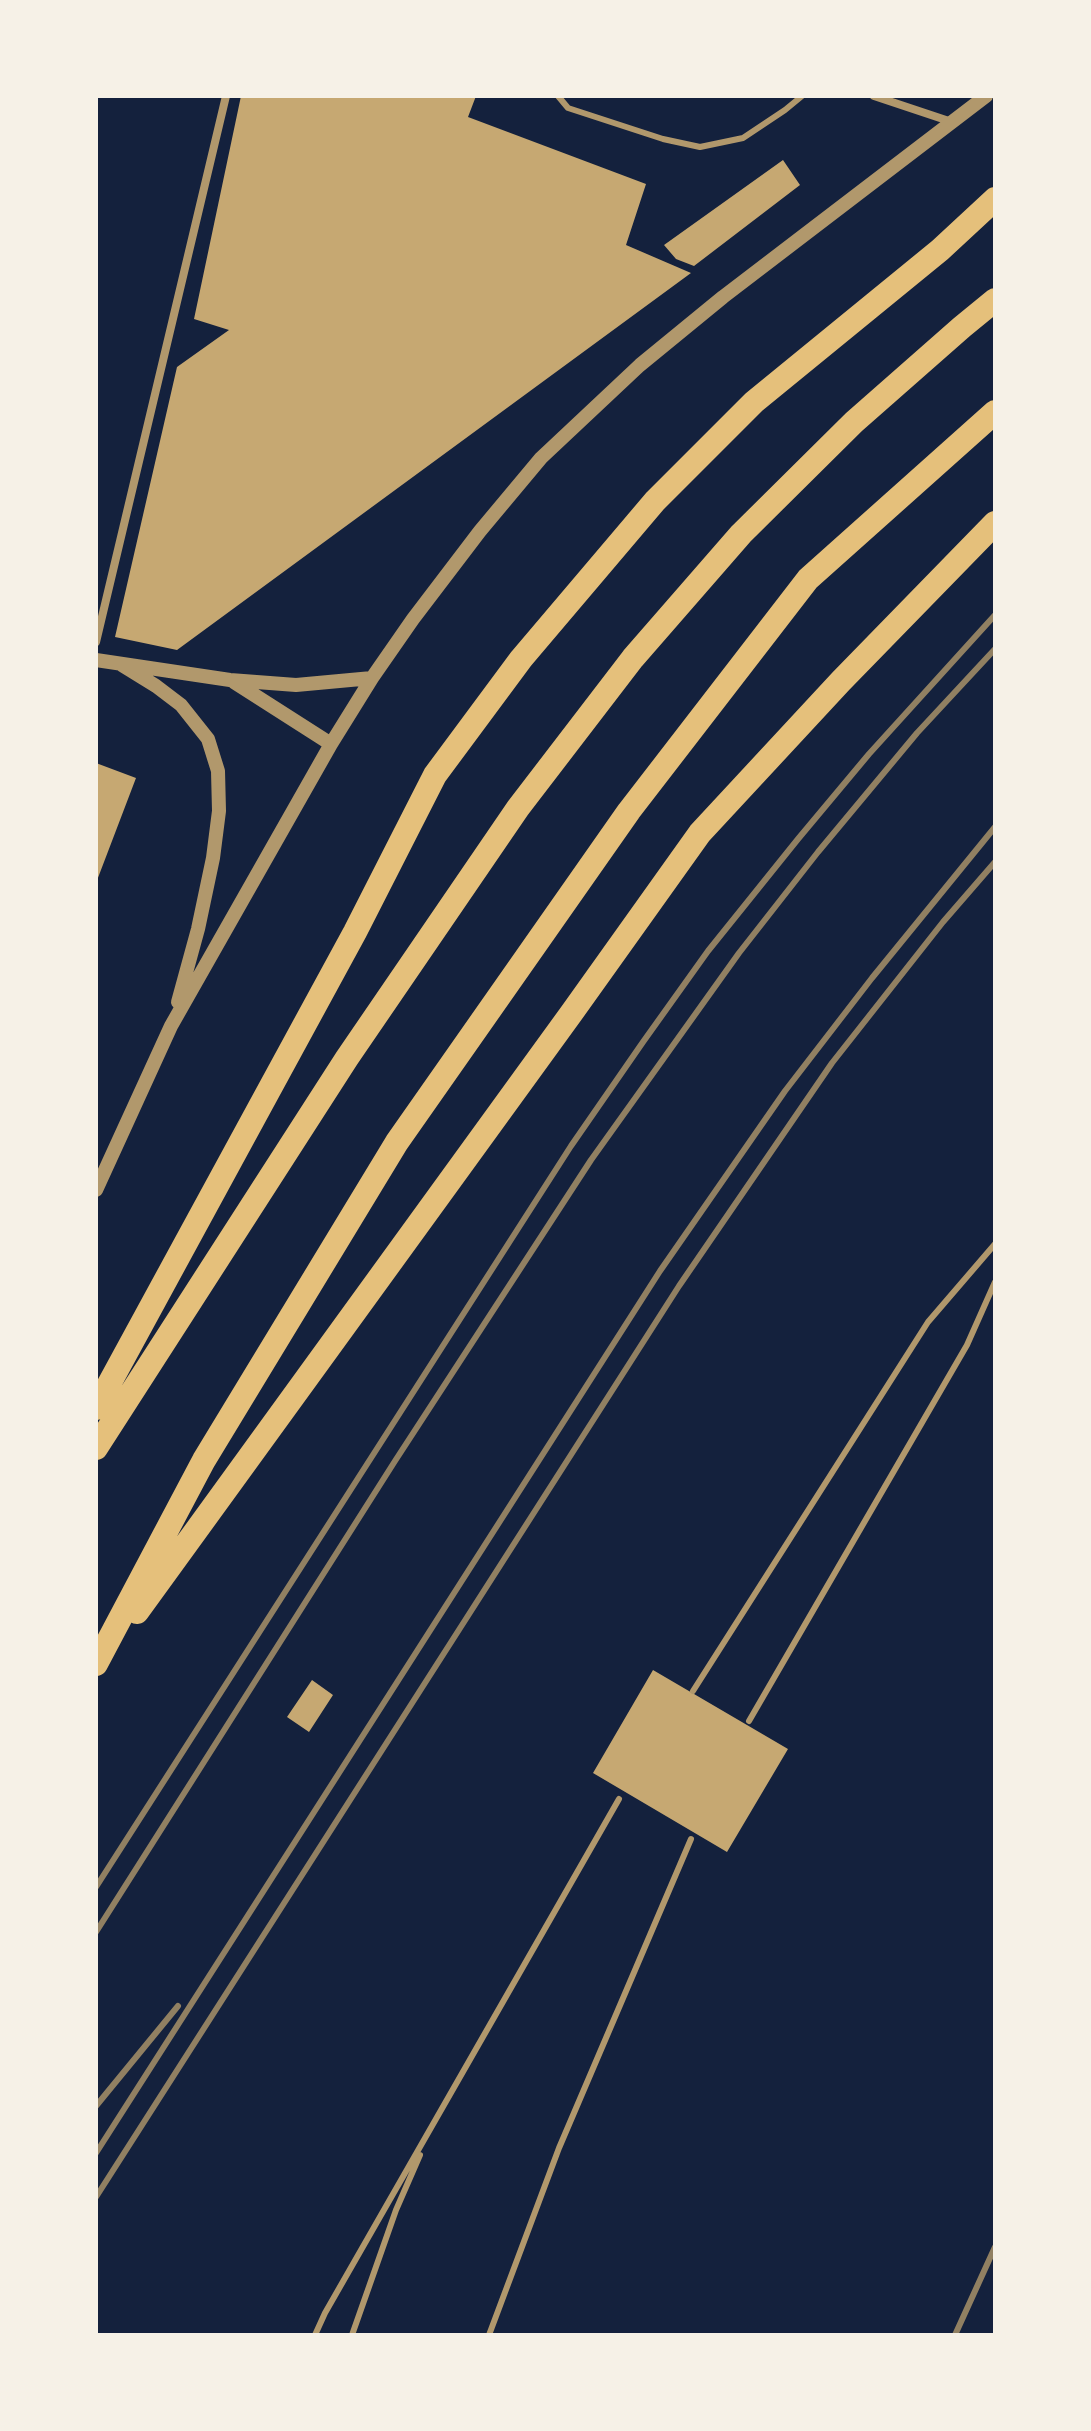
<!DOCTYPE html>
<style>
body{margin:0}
#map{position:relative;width:1091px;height:2431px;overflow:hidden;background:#14213d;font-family:"Times New Roman",serif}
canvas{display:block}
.frame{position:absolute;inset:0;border:98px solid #f6f1e7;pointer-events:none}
</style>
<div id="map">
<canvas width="1091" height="2431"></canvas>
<div class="frame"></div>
</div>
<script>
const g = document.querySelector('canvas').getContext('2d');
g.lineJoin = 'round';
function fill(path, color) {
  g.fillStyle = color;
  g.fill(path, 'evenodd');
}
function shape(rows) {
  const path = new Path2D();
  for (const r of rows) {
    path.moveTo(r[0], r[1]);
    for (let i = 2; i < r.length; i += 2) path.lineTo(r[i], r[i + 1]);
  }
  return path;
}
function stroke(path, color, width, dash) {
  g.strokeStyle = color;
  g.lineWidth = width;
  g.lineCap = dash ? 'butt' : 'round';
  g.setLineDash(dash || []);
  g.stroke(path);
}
const building = shape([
 [241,96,476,96,468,117,646,184,626,245,691,273,177,650,115,637,177,367,229,330,194,319],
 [783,160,800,185,694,266,676,259,664,245],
 [96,763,136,778,96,883],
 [653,1670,788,1749,727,1852,593,1773],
 [312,1680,333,1695,309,1732,287,1717]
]);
const service = shape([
 [558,96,568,108,663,139,700,147,743,138,785,110,802,96],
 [693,1691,928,1322,995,1244],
 [749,1721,967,1345,995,1282],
 [315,2335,325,2313,619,1799],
 [352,2335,396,2210,420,2155],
 [489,2335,559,2148,691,1839]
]);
const minor = shape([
 [874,96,952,122],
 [96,642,226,96]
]);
const tertiary = shape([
 [96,660,230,680,296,685,372,678],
 [122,665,156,686,181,705,208,739,218,771,219,811,213,858,198,929,178,1002],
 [234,682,331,744],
 [96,1190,171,1026,331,744,372,678,413,619,480,531,541,458,640,365,723,297,986,96]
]);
const motorway = shape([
 [96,1408,355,932,435,775,521,659,655,501,754,402,940,250,995,199],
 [96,1448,347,1058,518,808,633,658,741,534,854,422,962,327,995,300],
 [137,1612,573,1011,700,833,841,681,995,523],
 [96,1664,204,1460,397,1142,629,811,808,579,995,412]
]);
const rail = shape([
 [96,1887,571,1146,643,1042,708,951,798,839,869,754,995,615],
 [96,1932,395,1461,591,1160,739,953,818,852,917,733,995,649],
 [96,2106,178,2006],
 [96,2153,660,1271,785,1091,872,978,995,827],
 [96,2197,679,1286,832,1063,943,922,995,862],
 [955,2335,995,2247]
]);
fill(building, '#c6a872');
stroke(service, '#b1986c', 6);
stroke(minor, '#b1986c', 8);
stroke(tertiary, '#b1986c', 14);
stroke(motorway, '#e5c07b', 24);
stroke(rail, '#918062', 6);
</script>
